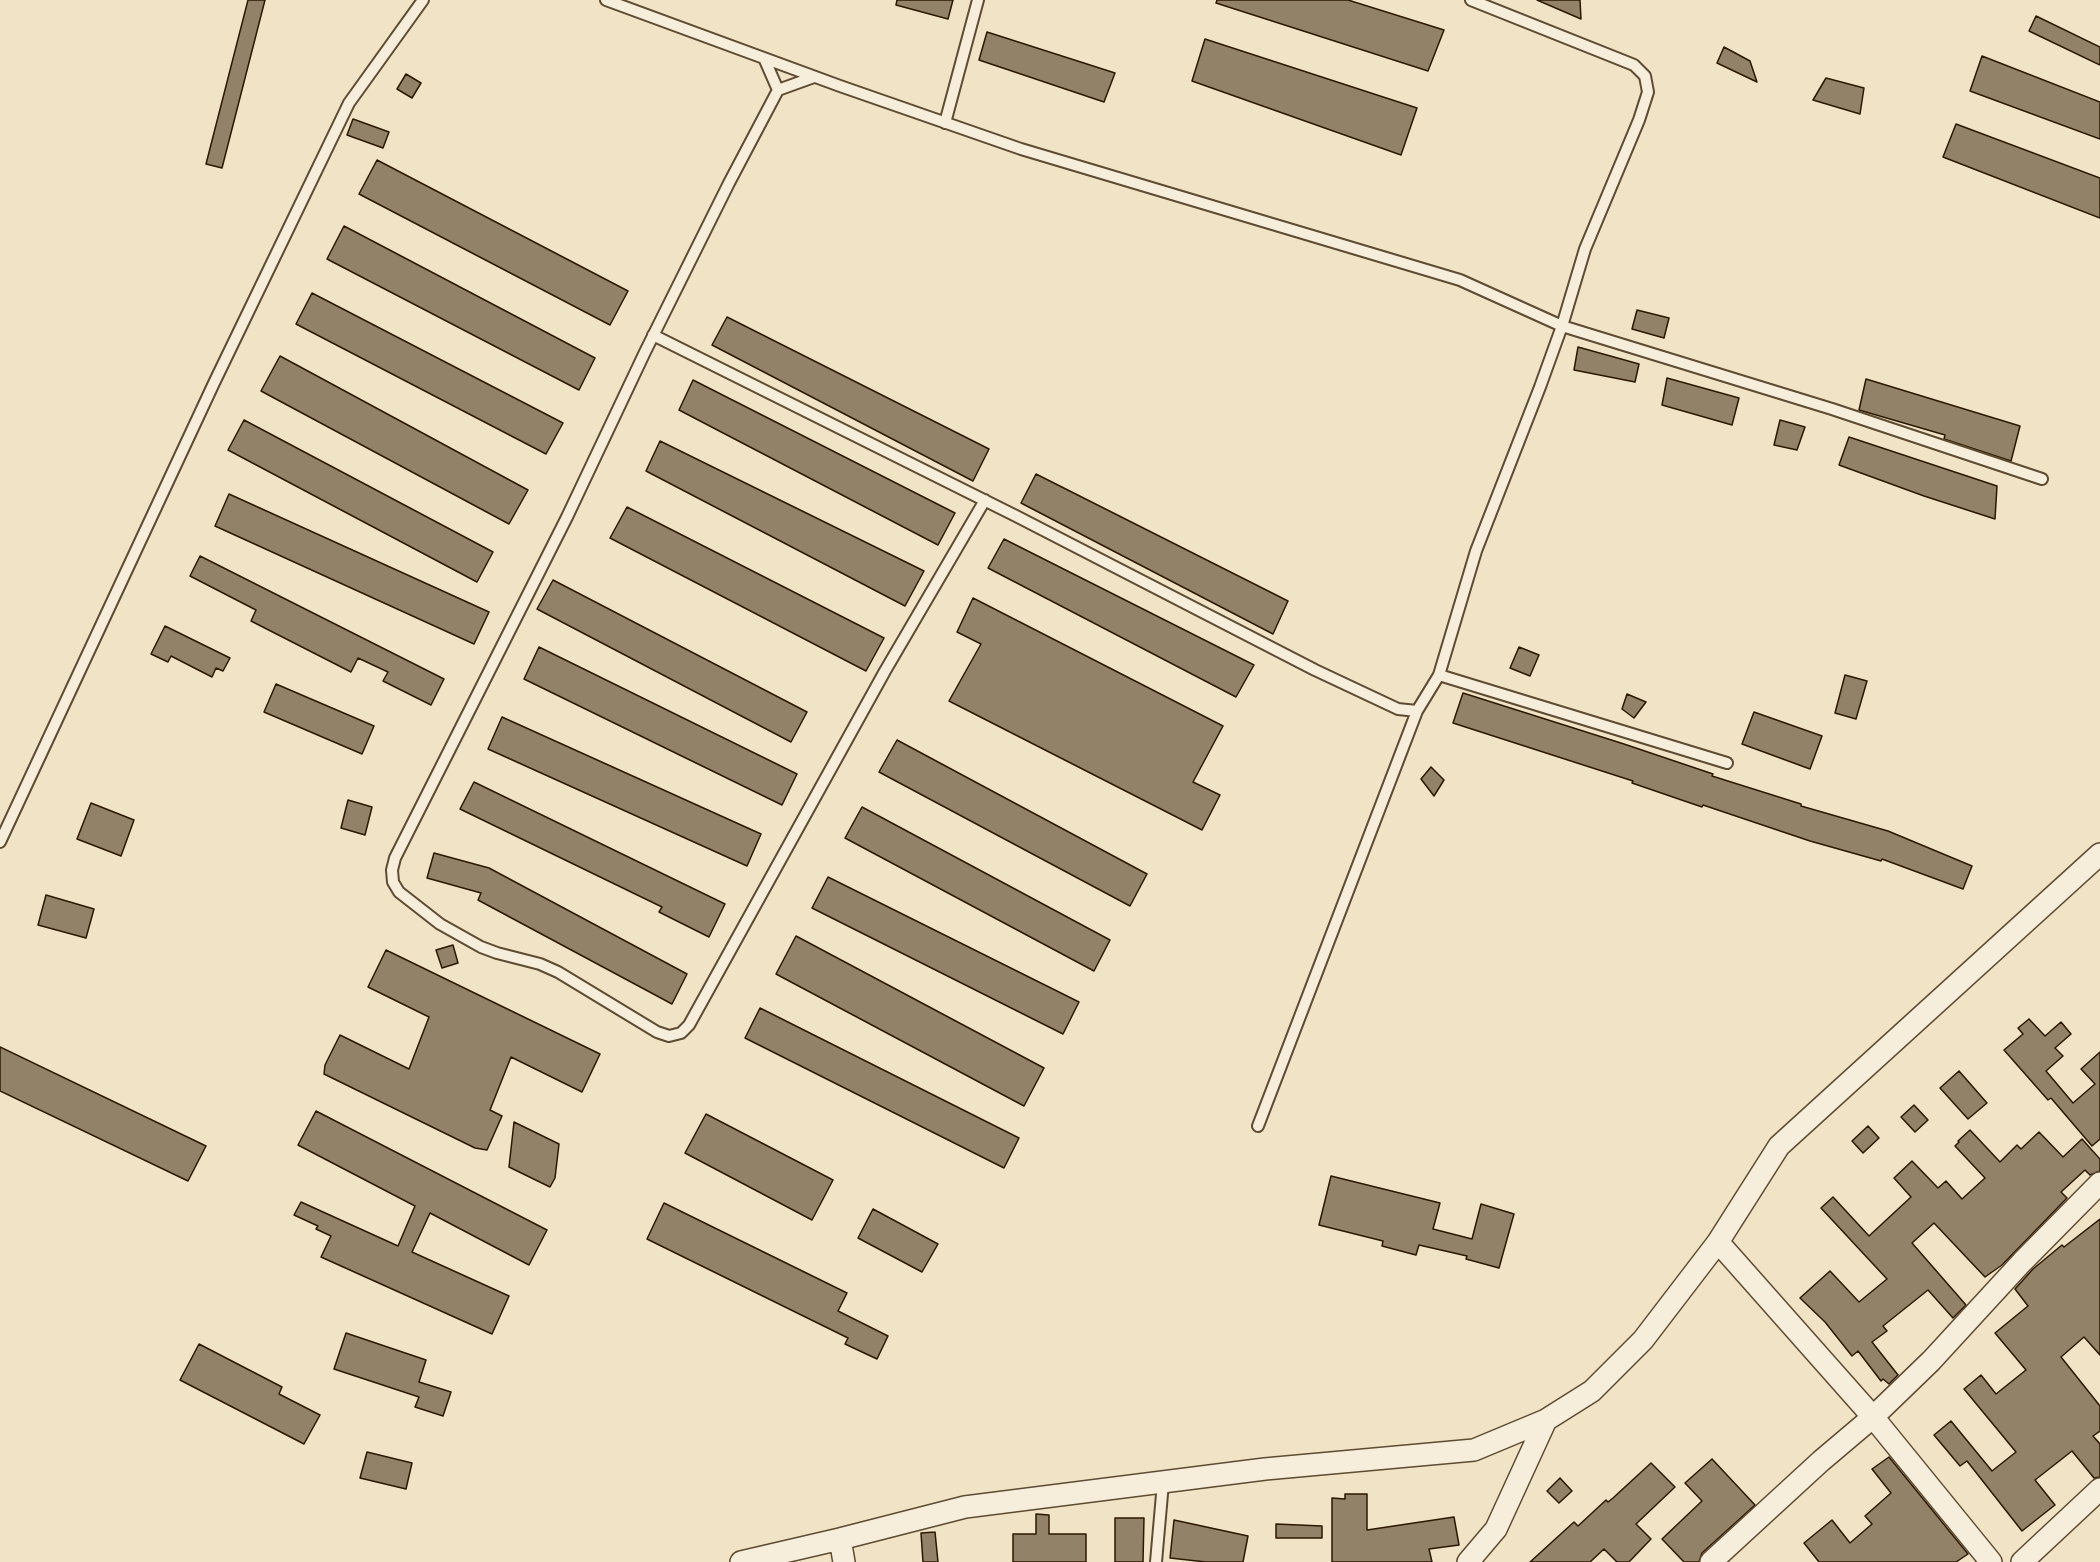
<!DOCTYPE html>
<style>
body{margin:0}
canvas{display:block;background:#f1e4c6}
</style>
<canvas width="2100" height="1562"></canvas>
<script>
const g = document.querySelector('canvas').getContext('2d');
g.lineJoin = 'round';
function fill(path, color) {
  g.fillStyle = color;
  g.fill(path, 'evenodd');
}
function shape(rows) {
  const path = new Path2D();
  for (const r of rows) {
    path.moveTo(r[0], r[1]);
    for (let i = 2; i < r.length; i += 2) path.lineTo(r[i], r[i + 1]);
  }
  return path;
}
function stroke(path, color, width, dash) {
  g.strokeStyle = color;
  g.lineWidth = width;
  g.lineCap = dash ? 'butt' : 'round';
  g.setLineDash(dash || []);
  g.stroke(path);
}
const building = shape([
 [248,0,265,0,222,168,206,164,248,0],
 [897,0,953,0,948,19,896,5,897,0],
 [1217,0,1348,0,1444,30,1428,71,1216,3,1217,0],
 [1537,0,1580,0,1581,19,1537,0],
 [2036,16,2100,47,2100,65,2029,31,2036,16],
 [987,32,1115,73,1104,102,979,60,987,32],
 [1205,39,1417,108,1401,155,1192,81,1205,39],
 [1724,47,1750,61,1757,82,1717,63,1724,47],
 [1982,56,2100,102,2100,139,1970,91,1982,56],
 [406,74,421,83,412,98,397,89,406,74],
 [1826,78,1864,88,1860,114,1813,100,1826,78],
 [353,119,389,132,383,148,347,135,353,119],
 [1956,124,2100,178,2100,218,1943,157,1956,124],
 [377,160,628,291,610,325,359,194,377,160],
 [344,226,595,358,579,390,327,259,344,226],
 [312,293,563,423,546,454,296,324,312,293],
 [1637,310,1669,318,1664,338,1632,329,1637,310],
 [727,317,989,449,973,481,712,345,727,317],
 [1578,347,1639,364,1635,382,1574,370,1578,347],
 [280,356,528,490,509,524,261,391,280,356],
 [1667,378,1739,398,1732,425,1662,405,1667,378],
 [1866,379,2020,426,2011,461,1944,439,1945,435,1859,410,1866,379],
 [693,380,955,513,938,545,679,410,693,380],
 [244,420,493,552,477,582,228,450,244,420],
 [1780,420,1805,427,1797,450,1774,445,1780,420],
 [1849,437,1997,486,1995,519,1924,496,1839,465,1849,437],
 [660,441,924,571,905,606,646,471,660,441],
 [1036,474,1288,601,1273,634,1021,503,1036,474],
 [229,494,489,612,474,644,215,526,229,494],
 [627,507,884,638,866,671,610,538,627,507],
 [1004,539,1254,665,1236,697,988,568,1004,539],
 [200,556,444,679,431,705,383,681,388,672,358,658,351,672,251,621,256,610,190,576,200,556],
 [553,580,807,712,791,742,537,609,553,580],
 [973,598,1223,726,1193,782,1220,795,1202,830,949,701,981,644,957,632,973,598],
 [165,626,230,658,223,671,216,668,212,677,171,656,168,662,151,654,165,626],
 [539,647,797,774,782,805,524,679,539,647],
 [1519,647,1539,655,1530,676,1510,668,1519,647],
 [1845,675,1867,681,1856,719,1835,713,1845,675],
 [276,684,374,726,362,754,264,712,276,684],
 [1463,693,1624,744,1713,774,1712,776,1801,804,1801,806,1888,831,1972,866,1963,889,1882,859,1881,861,1810,841,1703,805,1702,807,1632,783,1633,781,1453,723,1463,693],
 [1627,694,1646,702,1634,718,1622,709,1627,694],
 [1754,712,1822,736,1810,769,1742,744,1754,712],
 [502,717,761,834,747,866,488,749,502,717],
 [897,740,1147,874,1130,906,879,772,897,740],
 [1431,767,1444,780,1434,796,1421,779,1431,767],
 [474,782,725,904,709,937,659,912,662,907,460,809,474,782],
 [348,800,372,807,365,835,341,828,348,800],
 [91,803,134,820,121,856,77,839,91,803],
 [862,807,1110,940,1094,971,845,838,862,807],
 [434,853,489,868,687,974,672,1004,478,900,481,893,427,878,434,853],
 [828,877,1079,1002,1063,1034,812,908,828,877],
 [46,895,94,909,86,938,38,925,46,895],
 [796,936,1044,1068,1024,1106,776,974,796,936],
 [453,945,458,963,442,968,436,950,453,945],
 [386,950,600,1054,582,1092,511,1057,490,1110,502,1116,487,1150,475,1148,324,1074,325,1065,340,1035,409,1069,429,1017,368,987,386,950],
 [760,1008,1019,1138,1004,1168,745,1038,760,1008],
 [2029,1019,2045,1036,2061,1022,2071,1034,2055,1048,2063,1056,2046,1071,2073,1103,2095,1084,2081,1069,2100,1052,2100,1139,2092,1146,2051,1098,2048,1100,2004,1050,2023,1034,2018,1028,2029,1019],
 [0,1047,206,1146,188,1181,0,1091,0,1047],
 [1959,1071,1987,1103,1968,1119,1940,1088,1959,1071],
 [1914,1105,1928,1120,1915,1132,1901,1117,1914,1105],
 [316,1111,547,1230,529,1265,430,1213,412,1252,509,1296,492,1334,321,1257,331,1236,316,1229,318,1226,294,1215,301,1202,398,1246,415,1206,298,1145,316,1111],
 [706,1114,833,1180,812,1220,685,1153,706,1114],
 [514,1122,559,1144,555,1178,550,1187,509,1167,514,1122],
 [1868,1126,1879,1138,1863,1153,1852,1141,1868,1126],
 [1970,1130,2000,1162,2017,1145,2021,1149,2039,1132,2063,1157,2082,1139,2100,1159,2100,1171,2090,1175,2085,1170,2061,1192,2067,1198,2002,1265,1985,1277,1934,1223,1912,1243,1966,1305,1953,1318,1928,1290,1883,1326,1887,1331,1872,1342,1898,1375,1889,1384,1883,1379,1881,1381,1858,1351,1852,1356,1825,1322,1800,1298,1830,1271,1859,1302,1887,1279,1821,1208,1833,1197,1869,1236,1911,1197,1894,1178,1912,1161,1938,1188,1946,1181,1962,1199,1985,1178,1955,1146,1959,1142,1958,1141,1970,1130],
 [1331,1176,1440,1203,1433,1229,1472,1239,1481,1204,1514,1214,1499,1268,1466,1259,1467,1256,1419,1245,1416,1255,1382,1246,1383,1241,1319,1225,1331,1176],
 [664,1203,847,1293,838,1311,888,1336,877,1359,845,1344,848,1338,647,1239,664,1203],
 [873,1209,938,1244,922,1272,858,1238,873,1209],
 [2100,1219,2100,1355,2084,1337,2061,1357,2100,1406,2100,1431,2093,1436,2100,1444,2100,1477,2094,1478,2072,1451,2035,1480,2055,1505,2022,1531,1967,1461,1960,1466,1934,1435,1951,1421,1992,1471,2016,1452,1964,1389,1981,1375,1996,1394,2026,1370,1995,1333,2028,1306,2015,1289,2033,1269,2062,1245,2064,1247,2100,1219],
 [346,1333,426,1360,419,1382,451,1392,443,1416,415,1407,419,1397,334,1369,346,1333],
 [199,1344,282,1387,279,1394,320,1415,304,1444,180,1380,199,1344],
 [367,1452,412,1463,406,1489,360,1478,367,1452],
 [1889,1457,1968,1554,1956,1562,1819,1562,1804,1543,1832,1520,1850,1543,1872,1524,1865,1516,1891,1493,1872,1469,1889,1457],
 [1712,1459,1755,1505,1702,1553,1699,1562,1684,1562,1662,1539,1702,1501,1685,1483,1712,1459],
 [1651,1463,1675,1487,1636,1524,1651,1539,1629,1562,1617,1562,1604,1549,1590,1562,1530,1562,1574,1522,1578,1526,1606,1500,1608,1502,1613,1498,1651,1463],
 [1560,1478,1572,1491,1559,1503,1547,1491,1560,1478],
 [1345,1494,1367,1494,1367,1530,1454,1517,1459,1545,1429,1549,1432,1562,1332,1562,1332,1498,1345,1499,1345,1494],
 [1036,1514,1049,1515,1049,1534,1086,1534,1086,1562,1013,1562,1013,1534,1036,1534,1036,1514],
 [1115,1518,1144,1518,1143,1562,1115,1562,1115,1518],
 [1174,1520,1248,1536,1243,1562,1206,1562,1170,1558,1174,1520],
 [1276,1524,1322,1526,1322,1538,1276,1538,1276,1524],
 [935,1532,938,1562,923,1562,921,1533,935,1532]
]);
const service = shape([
 [606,0,840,86,1021,149,1460,280,1562,326,1832,409,2042,479],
 [764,58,778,90],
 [814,77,778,90,729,183,645,352,567,517,395,858,392,870,393,882,399,892,440,924,481,947,497,953,540,964,558,972,657,1032,669,1036,681,1033,689,1025,885,671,985,500],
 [945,123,978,0],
 [653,335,1016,516,1315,670,1398,709,1417,711,1439,675,1476,551,1540,387,1562,326,1585,249,1639,120,1648,92,1645,76,1634,65,1471,0],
 [1439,675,1727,763],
 [0,842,214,383,349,103,423,0],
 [1258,1126,1417,711],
 [1156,1562,1163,1483]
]);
const minor = shape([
 [1718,1242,1873,1417,1991,1562],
 [840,1539,844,1562],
 [741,1562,840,1539,965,1507,1265,1469,1474,1450,1546,1420,1592,1391,1643,1340,1718,1242,1779,1146,2100,854],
 [1468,1562,1496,1529,1546,1420],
 [1711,1562,1821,1461,1873,1417,1931,1361,2022,1262,2100,1183],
 [2022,1562,2100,1489]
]);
fill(building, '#928267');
stroke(building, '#2c1800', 1.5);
stroke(service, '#5d4b32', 14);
stroke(minor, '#5d4b32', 24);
stroke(service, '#f6edda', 10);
stroke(minor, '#f6edda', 21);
</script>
